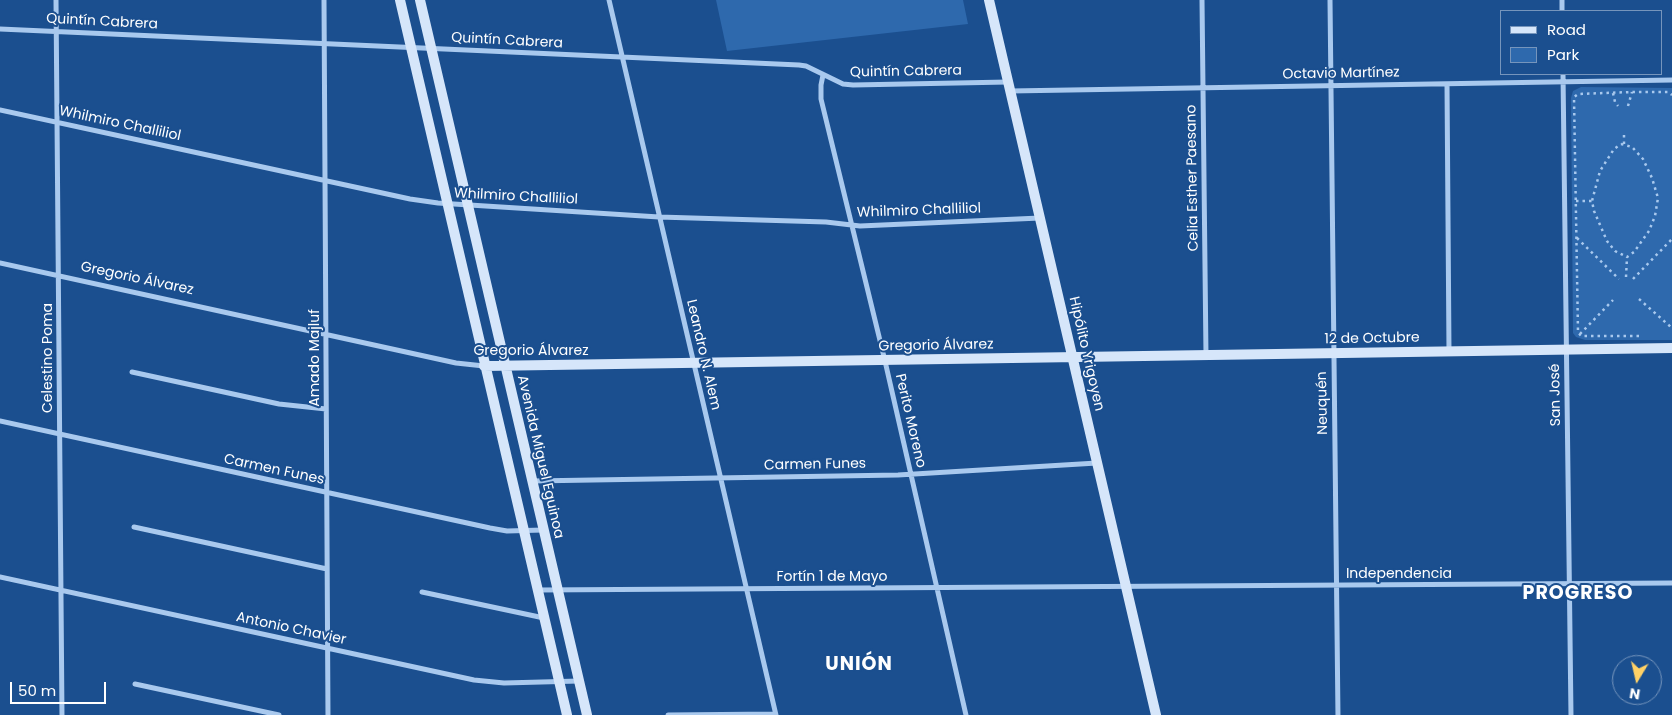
<!DOCTYPE html>
<meta charset="utf-8">
<style>
body{margin:0}
#map{position:relative;width:1672px;height:715px;overflow:hidden;background:#1b4f8f;font-family:Poppins,sans-serif}
canvas{display:block}
.legend{position:absolute;left:1500px;top:10px;width:162px;height:65px;box-sizing:border-box;background:#1b4f8f;border:1px solid #7695bc;margin:0;padding:6px 9px;list-style:none;font-size:15px;color:#fff}
.legend li{display:flex;align-items:center;gap:10px;height:25px}
.legend b{width:25px;border:1px solid #7695bc}
.north{position:absolute;left:1612px;top:655px;width:50px;height:50px;box-sizing:border-box;background:#1b4f8f;border:1px solid #7695bc;border-radius:50%;rotate:189deg;font-size:14px;font-weight:700;line-height:20px;text-align:center;color:#fff}
.north::after{content:'';display:block;margin:auto;width:18px;height:22px;background:#ffd166;clip-path:polygon(50% 0,100% 100%,50% 72%,0 100%)}
.scale{position:absolute;left:10px;top:682px;width:96px;height:22px;box-sizing:border-box;border:2px solid #fff;border-top:0;padding-left:6px;font-size:15px;line-height:18px;white-space:nowrap;color:#fff;-webkit-text-stroke:4px #1b4f8f;paint-order:stroke}
</style>
<div id="map">
<canvas width="1672" height="715"></canvas>
<ul class="legend">
<li><b style="height:6px;background:#d6e6fa"></b>Road</li>
<li><b style="height:14px;background:#2e69ad"></b>Park</li>
</ul>
<div class="north">N</div>
<div class="scale">50 m</div>
</div>
<script>
const g = document.querySelector('canvas').getContext('2d');
g.lineJoin = 'round';
function fill(path, color) {
  g.fillStyle = color;
  g.fill(path, 'evenodd');
}
function shape(rows) {
  const path = new Path2D();
  for (const r of rows) {
    path.moveTo(r[0], r[1]);
    for (let i = 2; i < r.length; i += 2) path.lineTo(r[i], r[i + 1]);
  }
  return path;
}
function stroke(path, color, width, dash) {
  g.strokeStyle = color;
  g.lineWidth = width;
  g.lineCap = dash ? 'butt' : 'round';
  g.setLineDash(dash || []);
  g.stroke(path);
}
function label(font, color, halo, rows, align = 'center') {
  g.font = font + ' Poppins,sans-serif';
  g.lineWidth = 4;
  g.setLineDash([]);
  g.textBaseline = 'middle';
  g.strokeStyle = halo;
  g.fillStyle = color;
  for (const [text, x, y, turn = 0] of rows) {
    g.save();
    g.translate(x, y);
    g.rotate((+turn || 0) * Math.PI / 180);
    g.textAlign = isNaN(turn) ? turn : align;
    if (halo) g.strokeText(text, 0, 0);
    g.fillText(text, 0, 0);
    g.restore();
  }
}
const green = shape([
 [716,0,963,0,968,24,727,51],
 [1581,87,1672,88,1672,340,1585,340,1576,337,1573,333,1571,98,1573,91]
]);
const path = shape([
 [1613,93,1615,102,1618,106],
 [1628,106,1632,92],
 [1621,144,1632,147,1643,159,1652,178,1658,198,1655,216,1649,231,1634,252,1627,257,1615,251,1607,241,1594,211,1592,201,1600,171,1614,149,1621,144],
 [1624,144,1624,133],
 [1576,201,1592,201],
 [1577,238,1619,279],
 [1626,277,1627,257],
 [1633,279,1672,239],
 [1639,299,1672,328],
 [1580,334,1613,300],
 [1639,336,1581,336,1578,332,1574,97,1578,94,1632,92,1668,92,1672,95]
]);
const street = shape([
 [56,0,62,715],
 [324,0,328,715],
 [609,0,776,715],
 [1202,0,1206,355],
 [1330,0,1338,715],
 [1562,0,1562,11],
 [0,29,799,65,806,66,843,84,853,85,1008,82],
 [1563,74,1571,715],
 [823,75,821,85,821,99,885,361,966,715],
 [1447,84,1449,351],
 [1010,91,1672,80],
 [0,110,410,199,438,203,659,217,826,222,860,226,1040,218],
 [0,263,456,363,484,366],
 [132,372,279,404,326,409],
 [0,421,490,528,507,531,543,530],
 [532,481,898,475,1097,463],
 [134,527,327,569],
 [0,577,474,680,504,683,579,681],
 [538,590,1672,583],
 [422,592,544,618],
 [135,684,279,715],
 [668,715,775,714]
]);
const secondary = shape([
 [400,0,567,715],
 [420,0,587,715],
 [989,0,1156,715],
 [484,366,1672,348]
]);
const streetNames = [
 ["Quintín Cabrera",102,22,3],
 ["Quintín Cabrera",507,41,3],
 ["Quintín Cabrera",906,72,-1],
 ["Octavio Martínez",1341,74,-1],
 ["Whilmiro Challiliol",120,124,12],
 ["Celia Esther Paesano",1193,178,-91],
 ["Whilmiro Challiliol",516,197,3],
 ["Whilmiro Challiliol",919,211,-2],
 ["Gregorio Álvarez",137,279,12],
 ["12 de Octubre",1372,339,-1],
 ["Gregorio Álvarez",936,346,-1],
 ["Gregorio Álvarez",531,351],
 ["Hipólito Yrigoyen",1086,354,77],
 ["Leandro N. Alem",703,355,77],
 ["Celestino Poma",48,358,-90],
 ["Amado Majluf",315,358,-90],
 ["San José",1556,395,-91],
 ["Neuquén",1323,403,-91],
 ["Perito Moreno",910,421,77],
 ["Avenida Miguel Eguinoa",540,457,77],
 ["Carmen Funes",815,465,-1],
 ["Carmen Funes",274,470,12],
 ["Independencia",1399,574],
 ["Fortín 1 de Mayo",832,577],
 ["Antonio Chavier",291,629,12]
];
const districtNames = [
 ["PROGRESO",1578,594],
 ["UNIÓN",859,665]
];
fill(green, '#2e69ad');
stroke(path, '#a9c9ee', 2.5, [2.5, 4]);
stroke(street, '#a9c9ee', 5);
stroke(secondary, '#d6e6fa', 10);
label('14px', '#fff', '#1b4f8f', streetNames);
g.letterSpacing = '1px';
label('bold 19px', '#fff', '#1b4f8f', districtNames);
g.letterSpacing = '0px';
</script>
